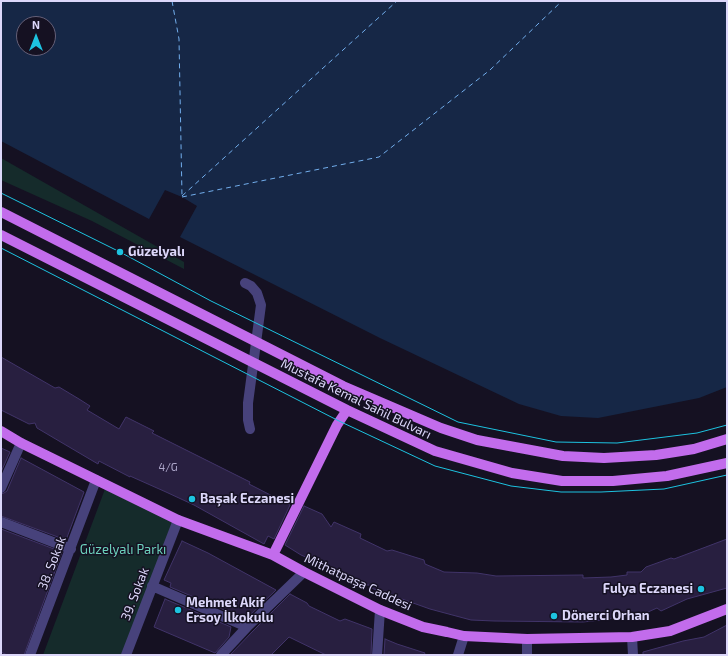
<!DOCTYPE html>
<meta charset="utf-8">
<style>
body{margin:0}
#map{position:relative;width:728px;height:656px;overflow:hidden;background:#151122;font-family:"Exo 2",sans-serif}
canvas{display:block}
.frame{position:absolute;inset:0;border:2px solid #dcd7fa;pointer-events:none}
.north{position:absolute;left:16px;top:16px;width:40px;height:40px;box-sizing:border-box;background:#151122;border:1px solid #656078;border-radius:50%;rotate:0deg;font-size:11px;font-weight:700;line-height:16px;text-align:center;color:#dcd7fa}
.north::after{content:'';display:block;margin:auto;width:14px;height:18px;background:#1dc3e0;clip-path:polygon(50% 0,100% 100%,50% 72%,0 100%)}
</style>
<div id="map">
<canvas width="728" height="656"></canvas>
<div class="frame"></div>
<div class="north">N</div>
</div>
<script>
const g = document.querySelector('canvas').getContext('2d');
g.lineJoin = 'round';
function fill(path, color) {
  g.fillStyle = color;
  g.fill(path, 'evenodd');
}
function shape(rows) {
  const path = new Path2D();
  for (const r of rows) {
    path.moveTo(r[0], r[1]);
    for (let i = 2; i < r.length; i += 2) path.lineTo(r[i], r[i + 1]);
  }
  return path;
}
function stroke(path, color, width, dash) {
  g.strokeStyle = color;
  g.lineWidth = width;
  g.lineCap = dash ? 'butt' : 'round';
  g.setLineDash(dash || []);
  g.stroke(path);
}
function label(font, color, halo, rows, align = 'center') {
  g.font = font + ' "Exo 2",sans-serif';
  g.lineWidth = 3;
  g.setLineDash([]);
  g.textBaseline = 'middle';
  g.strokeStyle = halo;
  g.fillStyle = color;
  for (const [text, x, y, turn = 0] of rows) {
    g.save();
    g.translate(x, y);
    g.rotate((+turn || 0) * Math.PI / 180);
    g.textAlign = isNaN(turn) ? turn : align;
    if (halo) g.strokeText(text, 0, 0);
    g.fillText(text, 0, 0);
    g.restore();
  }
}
const green = shape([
 [1,158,184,262,184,269,92,221,1,180],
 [105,489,174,523,123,655,43,655]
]);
const water = shape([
 [1,1,727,1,727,387,699,398,598,418,561,416,519,404,380,338,180,237,197,206,182,197,165,190,149,219,1,141],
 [24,24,48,24,48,48,24,48]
]);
const ferry = shape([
 [172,1,179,39,182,196],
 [182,196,397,1],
 [182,197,379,157,490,70,562,1]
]);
const building = shape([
 [1,357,55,388,59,387,79,399,90,406,87,410,119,429,126,417,154,431,152,433,250,482,249,484,290,505,274,539,268,536,264,544,194,505,166,492,130,476,130,477,99,461,98,464,37,428,35,423,29,424,1,410,1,357],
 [1,448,10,452,1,472,1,448],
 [21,458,84,492,66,540,1,516,1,494,4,493,7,491,21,458],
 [304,506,322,514,331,527,334,522,361,534,360,538,387,551,392,550,424,560,425,564,444,572,477,573,496,576,583,575,583,578,611,577,627,575,627,572,641,572,646,567,671,558,674,559,727,539,727,588,687,599,661,611,657,608,639,616,615,616,610,619,583,622,494,621,471,620,430,609,371,588,369,585,360,585,329,567,301,555,285,545,304,506],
 [1,529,62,552,24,655,7,655,1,652,1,529],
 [182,541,208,553,276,590,246,619,170,587,171,583,164,580,182,541],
 [290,594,307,603,309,606,340,621,345,619,372,629,371,655,326,655,289,637,271,655,230,655,252,632,290,594],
 [165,599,231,627,229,637,215,653,154,627,165,599],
 [727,625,727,655,643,655,643,652,683,641,704,637,727,625],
 [385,639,397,644,425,653,424,655,384,655,385,639]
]);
const minor = shape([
 [245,283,251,286,257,293,261,305,248,403,248,420,250,429],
 [1,488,21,443],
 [1,522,71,549],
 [152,586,247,627],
 [632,637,633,655],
 [527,639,527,655],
 [30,655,96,480],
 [126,655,178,520],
 [221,655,247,627,304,572],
 [377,655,380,610],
 [458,655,464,636]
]);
const major = shape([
 [1,212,343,386,441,428,477,440,563,456,604,458,656,455,694,449,727,439],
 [1,235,347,410,435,451,512,473,562,481,613,481,667,476,727,463],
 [1,431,21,443,178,520,273,555,304,572,380,610,423,627,447,632,464,636,527,639,632,637,670,631,727,609],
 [273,555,337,425,347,410]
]);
const tram = shape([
 [1,193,120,252,211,301,458,422,556,442,617,443,697,433,727,425],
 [1,248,339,421,435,466,511,486,561,492,601,492,664,489,727,475]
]);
const markers = [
 [120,252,4,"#1dc3e0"],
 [192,499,4,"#1dc3e0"],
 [701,589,4,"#1dc3e0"],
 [178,610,4,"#1dc3e0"],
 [554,616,4,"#1dc3e0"]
];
const numberNames = [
 ["4/G",168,467]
];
const poiNames = [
 ["Güzelyalı",128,252],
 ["Başak Eczanesi",200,499],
 ["Fulya Eczanesi",693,589,"right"],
 ["Mehmet Akif",186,603],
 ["Ersoy İlkokulu",186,618],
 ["Dönerci Orhan",562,616]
];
const streetNames = [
 ["Mustafa Kemal Sahil Bulvarı",356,399,26],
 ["38. Sokak",52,563,-69],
 ["Mithatpaşa Caddesi",358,582,25],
 ["39. Sokak",135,594,-69]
];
const parkNames = [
 ["Güzelyalı Parkı",123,550]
];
fill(green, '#152b2b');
fill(water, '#162746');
stroke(ferry, '#72aeed', 1, [5, 4]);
fill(building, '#281f40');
stroke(building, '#413469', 1);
stroke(minor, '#47427b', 10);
stroke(major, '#c26cec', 10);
stroke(tram, '#1dc3e0', 1);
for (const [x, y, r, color] of markers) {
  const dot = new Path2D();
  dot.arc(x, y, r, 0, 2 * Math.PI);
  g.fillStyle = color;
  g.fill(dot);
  stroke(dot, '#151122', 1.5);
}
label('11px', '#afa9cc', null, numberNames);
label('bold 13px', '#dcd7fa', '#151122', poiNames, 'left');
label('13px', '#dcd7fa', '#151122', streetNames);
label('13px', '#6cd1bc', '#151122', parkNames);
</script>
